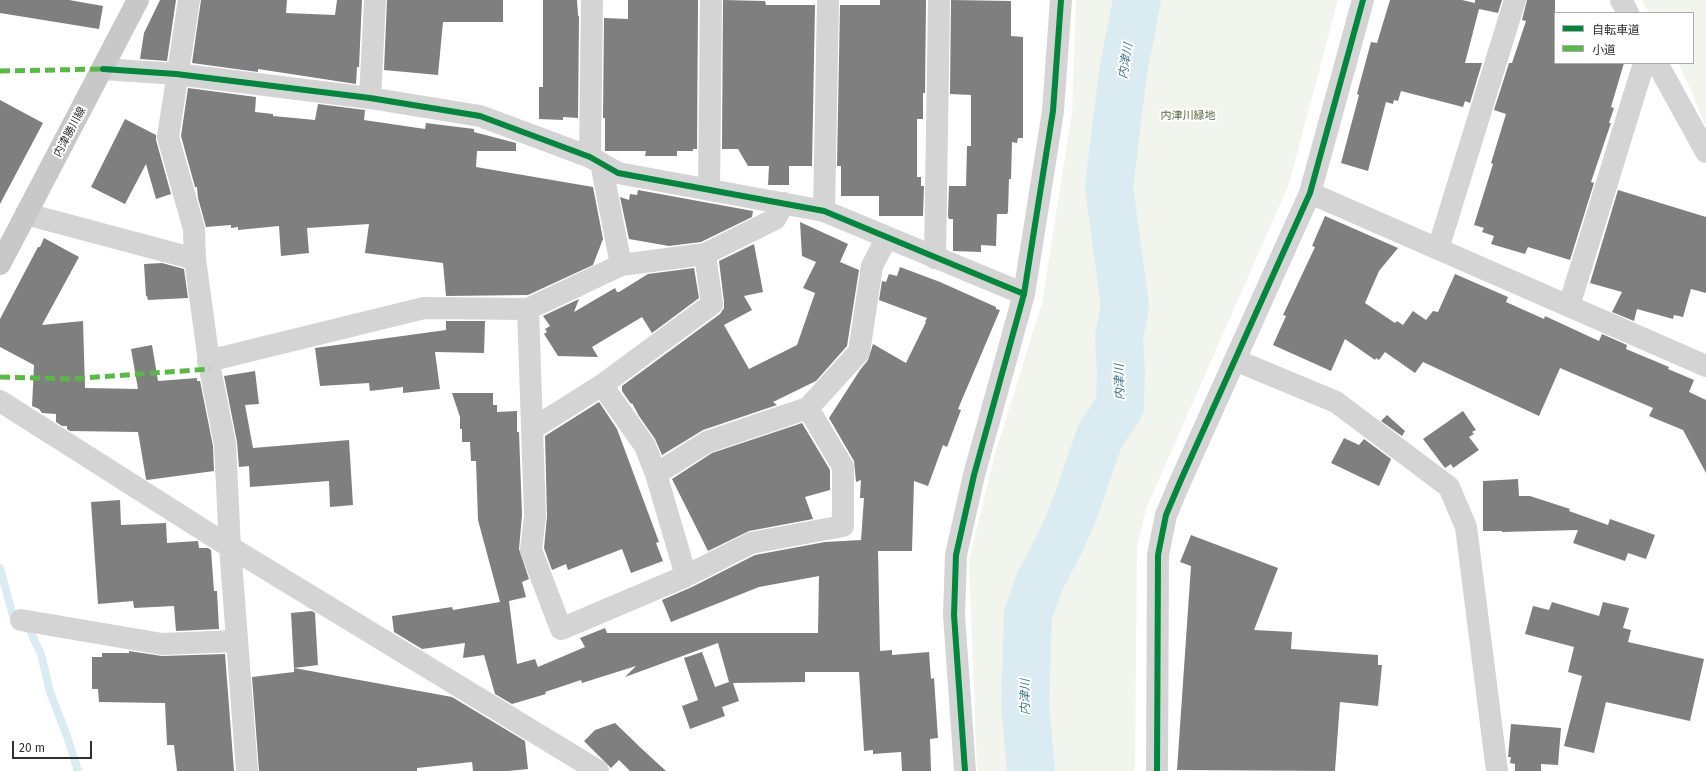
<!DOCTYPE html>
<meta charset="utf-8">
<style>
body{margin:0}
#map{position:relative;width:1706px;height:771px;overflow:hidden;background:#fff;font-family:"Fira Sans","Noto Sans JP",sans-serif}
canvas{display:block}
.legend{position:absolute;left:1554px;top:12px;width:140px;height:52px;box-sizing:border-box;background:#fff;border:1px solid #acacac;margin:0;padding:5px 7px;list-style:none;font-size:12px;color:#303030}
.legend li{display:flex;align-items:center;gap:8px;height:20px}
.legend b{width:20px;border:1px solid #acacac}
.scale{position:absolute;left:12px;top:741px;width:80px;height:18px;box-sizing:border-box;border:2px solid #303030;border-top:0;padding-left:5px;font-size:12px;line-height:14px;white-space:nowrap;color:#303030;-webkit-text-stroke:3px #fff;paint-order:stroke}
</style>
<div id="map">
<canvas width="1706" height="771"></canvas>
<ul class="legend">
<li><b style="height:5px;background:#00873e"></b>自転車道</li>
<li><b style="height:5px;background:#58b947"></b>小道</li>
</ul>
<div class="scale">20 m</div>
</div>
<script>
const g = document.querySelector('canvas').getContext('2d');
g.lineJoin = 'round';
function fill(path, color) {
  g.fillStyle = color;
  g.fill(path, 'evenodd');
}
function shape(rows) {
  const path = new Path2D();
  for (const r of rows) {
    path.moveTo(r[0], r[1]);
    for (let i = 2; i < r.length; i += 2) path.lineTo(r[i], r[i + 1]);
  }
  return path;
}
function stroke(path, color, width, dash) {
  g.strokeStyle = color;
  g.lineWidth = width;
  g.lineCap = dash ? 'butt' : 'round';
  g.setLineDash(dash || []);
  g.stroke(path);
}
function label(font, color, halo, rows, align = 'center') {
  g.font = font + ' "Fira Sans","Noto Sans JP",sans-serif';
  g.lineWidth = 4;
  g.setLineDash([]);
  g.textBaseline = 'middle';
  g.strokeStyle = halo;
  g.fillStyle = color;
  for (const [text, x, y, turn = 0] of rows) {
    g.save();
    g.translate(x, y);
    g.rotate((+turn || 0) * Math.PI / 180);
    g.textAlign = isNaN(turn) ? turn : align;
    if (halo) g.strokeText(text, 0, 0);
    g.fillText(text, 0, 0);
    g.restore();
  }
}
const green = shape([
 [1076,0,1338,0,1289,184,1146,509,1137,548,1135,771,977,771,969,560,995,454,1042,303,1072,112],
 [1641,0,1706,0,1706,127,1679,63,1693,63,1693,13,1649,13]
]);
const stream = shape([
 [0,568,13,616],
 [31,633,41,654,50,692,67,736,78,771]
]);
const river = shape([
 [1031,771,1025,703,1028,615,1039,583,1062,539,1076,506,1100,436,1120,406,1121,372,1119,337,1125,306,1109,187,1123,72,1137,0]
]);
const building = shape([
 [0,0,69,0,103,6,99,29,0,13],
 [160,0,176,0,167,61,140,59,144,33],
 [201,0,287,0,286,13,335,15,337,0,362,0,359,67,357,67,356,84,258,69,258,72,192,63],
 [387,0,503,0,503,22,443,22,438,75,384,70],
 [543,0,577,0,578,15,579,17,578,118,563,117,563,120,539,119,539,87,543,87],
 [628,0,698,0,697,149,693,149,693,151,677,151,677,156,645,156,646,151,605,151,605,118,603,118,604,18,628,19],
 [723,0,765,1,766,5,815,5,812,166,789,166,789,185,768,185,769,166,748,166,738,149,722,149],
 [880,0,926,0,925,93,923,93,923,119,917,119,917,177,921,177,921,186,924,186,923,216,879,216,879,196,841,196,841,166,837,166,840,5,880,5],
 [951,0,1011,1,1011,36,1023,37,1023,138,1018,138,1017,143,1012,142,1011,179,1009,179,1008,212,1007,214,997,214,996,246,981,245,981,252,953,251,953,219,949,219,948,216,949,186,966,186,967,146,971,146,971,95,950,94],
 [1390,0,1462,0,1475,3,1475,0,1502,0,1498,13,1479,9,1465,63,1482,63,1470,103,1465,101,1463,107,1401,91,1398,101,1394,100,1393,104,1386,102,1368,171,1341,163,1359,95,1357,94,1371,42,1377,43],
 [1527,0,1555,0,1555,63,1624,63,1611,107,1614,108,1609,123,1611,123,1591,182,1594,183,1570,260,1528,247,1525,254,1491,244,1494,236,1482,232,1484,228,1474,225,1493,164,1491,163,1506,114,1494,110,1509,63,1512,63,1526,21,1522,20],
 [188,88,256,97,255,112,273,114,273,116,315,120,318,104,365,110,364,120,425,129,426,123,474,129,474,132,516,143,516,151,477,151,476,167,593,187,603,239,593,265,528,295,446,296,443,263,365,253,369,224,307,228,309,253,281,256,279,226,238,230,238,227,231,228,231,225,206,227,198,198,197,187,195,187,181,136],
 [0,100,43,123,0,204],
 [125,119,156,135,156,140,171,194,156,199,146,164,125,204,91,187],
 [638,190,753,211,752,217,701,242,669,246,629,239,620,197,629,200,630,194,637,195],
 [1618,190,1706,217,1706,293,1691,289,1683,317,1674,315,1673,319,1637,309,1634,321,1612,312,1622,292,1590,283],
 [1325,216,1398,248,1379,271,1365,303,1395,323,1397,321,1403,325,1413,311,1426,320,1433,311,1438,312,1455,274,1508,297,1506,302,1544,319,1545,316,1599,341,1602,334,1627,345,1626,349,1669,367,1668,369,1694,380,1689,392,1706,400,1706,473,1683,430,1649,416,1653,408,1560,368,1539,416,1423,362,1415,373,1385,352,1379,360,1376,358,1375,360,1345,339,1331,371,1273,345,1286,316,1283,315,1315,247,1312,246],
 [800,222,848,244,840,262,859,270,847,346,816,381,773,402,777,405,703,430,662,455,655,439,639,416,632,403,631,404,622,391,622,386,720,314,724,308,724,302,719,261,754,244,763,292,744,296,752,310,724,325,749,369,797,345,815,293,803,288,816,262,802,256],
 [44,238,79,257,42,325,83,321,85,388,138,389,131,349,152,345,158,381,197,378,197,381,200,381,213,446,214,471,147,480,146,479,138,432,70,431,67,429,67,426,62,426,56,422,56,414,42,413,39,409,32,406,34,365,0,347,0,319,38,247,40,247],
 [162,263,184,269,188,298,148,300,147,296,146,296,144,264],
 [900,267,940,282,996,307,996,309,1000,310,958,409,961,410,947,447,943,445,928,486,914,481,912,551,878,551,880,651,892,650,892,655,929,652,931,679,934,678,938,738,930,739,931,771,902,771,901,752,873,754,873,750,864,751,859,672,805,672,805,682,733,683,739,701,722,707,725,716,690,729,682,706,698,700,684,658,702,652,715,687,729,682,718,643,625,677,636,666,582,683,581,680,545,692,546,694,512,704,495,694,484,655,463,658,465,643,422,649,394,632,392,616,452,607,453,610,500,602,478,520,476,461,471,461,470,442,462,442,462,429,460,429,460,417,452,393,493,393,493,405,497,405,497,412,517,411,517,432,519,432,522,515,519,549,529,579,522,582,526,597,509,601,517,664,535,659,538,667,585,647,580,638,605,628,607,633,818,633,819,576,759,587,671,622,662,600,692,587,755,555,825,542,861,540,864,498,860,498,861,480,856,482,854,461,829,418,860,370,868,360,873,344,906,363,926,322,925,322,927,318,879,300,882,281,886,282,889,274,897,276],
 [694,268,699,298,652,333,642,317,592,347,598,357,558,356,544,334,547,332,545,329,550,326,543,316,579,299,574,312,615,288,617,292,619,292,648,274],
 [446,321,485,321,484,353,435,352,440,389,403,393,403,387,370,391,369,383,320,386,315,348,446,330],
 [255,371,259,404,245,405,253,448,349,440,353,505,330,507,329,481,250,487,249,466,239,467,237,442,224,376],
 [599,402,617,429,659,542,656,543,663,561,631,573,622,549,568,570,566,564,552,570,544,548,547,516,545,436],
 [1463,411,1476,430,1472,432,1474,434,1469,437,1479,450,1453,468,1451,464,1445,468,1423,439],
 [1387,415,1405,431,1402,436,1381,421],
 [802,423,830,470,830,490,805,497,813,519,749,531,708,551,672,479,712,453],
 [1344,438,1359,445,1364,439,1391,459,1379,486,1331,463],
 [1518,479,1519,496,1530,496,1570,509,1569,511,1608,525,1610,519,1655,535,1646,559,1628,553,1625,561,1573,543,1578,530,1502,532,1502,531,1483,531,1483,481],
 [120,500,121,525,166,523,167,543,198,541,199,548,208,548,211,550,214,591,217,591,219,629,176,631,174,606,134,608,133,601,98,604,91,502],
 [1191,535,1278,568,1254,630,1292,632,1291,649,1378,655,1378,665,1382,665,1378,706,1340,702,1335,771,1177,770,1191,566,1180,562],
 [1552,602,1599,616,1603,602,1629,608,1623,628,1631,630,1628,642,1704,659,1690,721,1606,702,1594,753,1564,746,1582,676,1568,672,1574,647,1525,634,1533,606,1549,610],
 [312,611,315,613,318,665,294,668,291,613],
 [129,651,162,656,225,654,234,771,177,771,174,745,167,745,165,703,99,702,98,689,92,689,92,657,102,657,102,653,129,653],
 [294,668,452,697,525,741,528,769,508,771,473,771,472,762,417,768,417,771,259,771,252,677,294,672],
 [615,723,642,749,666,771,630,771,619,760,611,768,584,741,595,730],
 [1511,724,1561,728,1558,765,1541,764,1541,771,1515,771,1515,764,1510,763,1511,757,1508,757]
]);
const minor = shape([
 [189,0,168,137,194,229,195,259,210,369,225,444,230,547,247,771],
 [1621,0,1628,13],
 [1657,63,1706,152],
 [103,69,176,74,370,98,480,116,590,157,618,173,824,211,1024,294],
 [370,98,375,0],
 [590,157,592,0],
 [601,163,621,265],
 [709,189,711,0],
 [1310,193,1706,366],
 [824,211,828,0],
 [26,214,195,259],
 [1438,249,1515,0],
 [935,258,939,0],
 [1569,306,1644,63],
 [528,309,535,516,531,550,561,629,686,576,751,543,843,526,843,467,808,408],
 [1235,360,1336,402,1449,487,1466,527,1497,771],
 [208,361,424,308,528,309,621,265,705,254,775,219,784,203],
 [602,385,645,446,656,474,686,576],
 [0,401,230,547,598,771],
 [532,429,602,385,712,304,705,254],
 [656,474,707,442,808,408,859,352,872,266,887,237],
 [21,620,162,644,237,641],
 [965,771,954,615,956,555,974,475,1024,294,1053,111,1061,0],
 [1157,771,1158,555,1166,515,1180,482,1310,193,1363,0]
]);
const major = shape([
 [0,264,138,0]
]);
const quiet = shape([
 [0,71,103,69],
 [0,377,69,379,210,369]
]);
const cycleway = shape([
 [103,69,176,74,370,98,480,116,590,157,618,173,824,211,1024,294],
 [965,771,954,615,956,555,974,475,1024,294,1053,111,1061,0],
 [1157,771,1158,555,1166,515,1180,482,1310,193,1363,0]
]);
const parkNames = [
 ["内津川緑地",1188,116]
];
const streetNames = [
 ["内津勝川線",70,132,-62]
];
const waterNames = [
 ["内津川",1126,61,-80],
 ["内津川",1120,382,-91],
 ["内津川",1026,697,-90]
];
fill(green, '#f2f5ed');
stroke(stream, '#dbebf2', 8);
stroke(river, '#dbebf2', 48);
fill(building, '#7f7f7f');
stroke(minor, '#d4d4d4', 22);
stroke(major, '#c8c8c8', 22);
stroke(quiet, '#58b947', 5, [10, 5]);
stroke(cycleway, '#00873e', 6);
label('11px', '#576b3e', '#fff', parkNames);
label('11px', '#303030', '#fff', streetNames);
label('italic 12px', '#3f7791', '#fff', waterNames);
</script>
